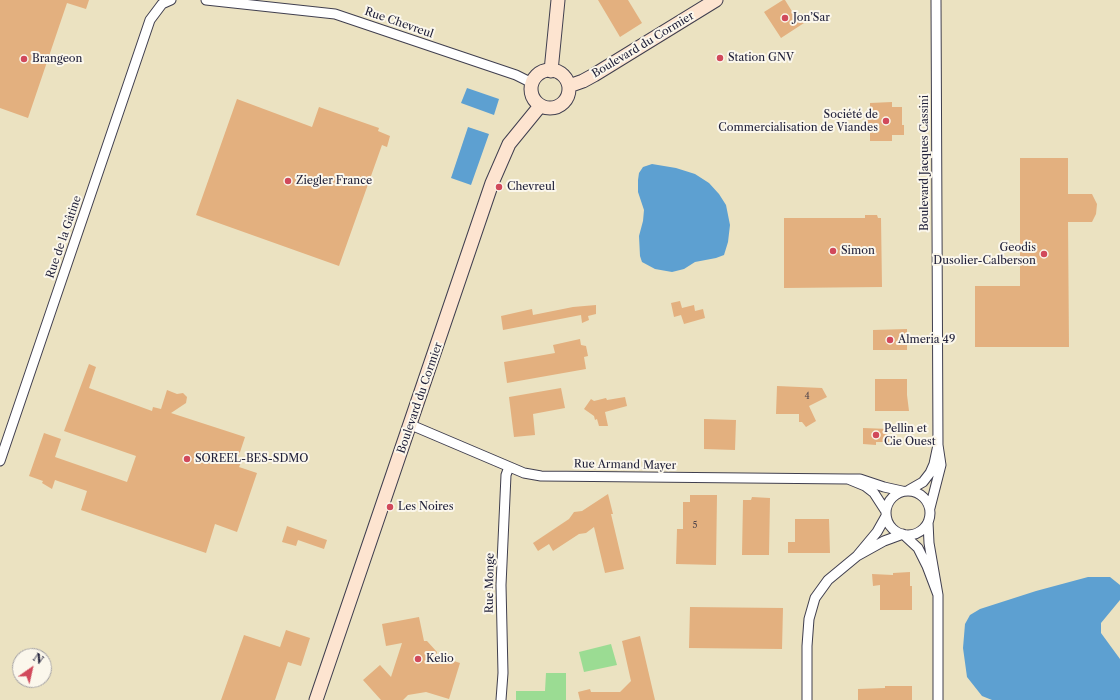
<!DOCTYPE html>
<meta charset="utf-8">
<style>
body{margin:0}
#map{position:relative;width:1120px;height:700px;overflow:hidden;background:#ebe2c1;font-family:"Libre Caslon Text",serif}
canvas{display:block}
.north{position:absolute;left:12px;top:648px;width:40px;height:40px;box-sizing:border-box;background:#fbf7ec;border:1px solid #a4a2a5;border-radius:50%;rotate:34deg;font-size:11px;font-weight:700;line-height:16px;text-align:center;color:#22223b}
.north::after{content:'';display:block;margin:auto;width:14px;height:18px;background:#d1495b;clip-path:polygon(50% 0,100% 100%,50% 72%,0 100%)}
</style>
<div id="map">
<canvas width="1120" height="700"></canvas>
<div class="north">N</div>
</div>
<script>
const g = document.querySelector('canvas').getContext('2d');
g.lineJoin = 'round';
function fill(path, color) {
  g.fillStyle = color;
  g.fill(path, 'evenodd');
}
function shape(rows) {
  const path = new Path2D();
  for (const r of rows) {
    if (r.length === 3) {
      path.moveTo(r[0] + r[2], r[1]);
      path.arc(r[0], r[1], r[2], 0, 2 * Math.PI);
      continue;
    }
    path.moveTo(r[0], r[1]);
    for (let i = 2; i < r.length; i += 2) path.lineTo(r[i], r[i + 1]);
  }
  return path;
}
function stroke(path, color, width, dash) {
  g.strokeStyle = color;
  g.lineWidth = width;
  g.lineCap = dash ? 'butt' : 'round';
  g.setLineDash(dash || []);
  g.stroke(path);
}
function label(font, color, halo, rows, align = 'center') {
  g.font = font + ' "Libre Caslon Text",serif';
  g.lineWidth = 4;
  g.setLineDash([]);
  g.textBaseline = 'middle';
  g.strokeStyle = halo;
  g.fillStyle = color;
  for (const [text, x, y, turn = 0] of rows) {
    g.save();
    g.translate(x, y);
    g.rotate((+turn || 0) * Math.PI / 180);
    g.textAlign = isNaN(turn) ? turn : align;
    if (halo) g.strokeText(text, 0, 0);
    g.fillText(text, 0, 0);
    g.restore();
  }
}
const green = shape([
 [611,644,617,665,584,672,579,652],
 [546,673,566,673,566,700,516,700,516,691,545,691]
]);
const water = shape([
 [467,88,499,99,494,115,461,103],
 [468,127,489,134,471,185,451,178],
 [652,164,676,168,695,174,709,183,719,194,726,205,730,225,728,242,724,255,716,258,695,262,684,269,672,272,655,269,642,262,640,256,639,236,643,221,644,210,638,192,638,180,639,173,643,167],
 [1088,577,1110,577,1120,585,1120,600,1101,623,1101,633,1120,659,1120,700,992,700,982,696,967,677,963,648,965,624,970,615,980,609,1036,591]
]);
const building = shape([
 [0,0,89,0,86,9,67,3,28,118,0,108],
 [598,0,628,0,642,23,620,37],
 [783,0,785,0,793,13,797,11,804,23,781,38,764,12],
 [237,99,312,127,319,107,379,128,378,131,390,136,387,147,382,145,339,266,196,215],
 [892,102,892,107,902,107,902,125,904,125,904,135,892,135,892,141,870,141,870,126,867,126,867,110,870,110,870,103],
 [1020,158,1068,158,1068,194,1092,194,1097,204,1096,214,1092,222,1068,222,1069,347,975,347,975,286,1020,286],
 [865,215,877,215,878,218,881,218,882,287,784,288,784,218,865,218],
 [680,301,682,308,694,305,695,311,703,309,705,318,684,324,681,315,674,317,671,303],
 [596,305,596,314,588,316,589,320,582,323,581,315,503,330,501,316,532,309,533,315,573,307],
 [907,329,907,350,873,350,873,330],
 [580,339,581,345,586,346,588,356,584,357,586,369,507,383,504,362,555,353,553,345],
 [89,364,96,367,89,388,152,411,153,407,161,409,167,390,177,394,183,393,187,397,186,403,171,413,245,437,238,458,242,460,239,467,257,473,237,532,215,524,206,553,81,510,87,491,55,480,52,489,42,483,43,481,29,476,44,433,61,439,55,457,127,482,136,456,64,431],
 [875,379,907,379,907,395,909,411,875,411],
 [777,386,822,388,827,397,809,406,816,421,806,427,802,422,799,422,799,414,776,414],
 [561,388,565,408,533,414,535,435,514,437,509,397],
 [625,397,627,406,605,412,608,426,599,426,597,419,595,420,594,416,584,409,591,399,594,401,606,398,607,400],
 [704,419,736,420,735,450,704,449],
 [863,428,889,429,889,442,876,442,876,445,863,444],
 [608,494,613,514,611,514,624,569,605,573,594,527,586,533,579,534,553,551,549,544,538,551,533,543,569,519,574,512,582,511],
 [690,495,717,495,716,565,676,564,677,529,683,529,683,502,690,502],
 [752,497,770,498,769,555,742,555,743,500,751,500],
 [795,519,829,519,830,553,788,553,788,542,795,542],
 [287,526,327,540,324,549,298,540,296,546,282,542],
 [910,572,910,586,912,586,912,610,880,610,880,585,873,586,872,574,893,575,893,573],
 [690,607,783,608,782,649,689,648],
 [419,617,424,641,427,641,437,652,436,655,460,663,449,699,426,692,408,695,403,700,381,700,363,680,380,665,391,677,402,643,386,646,382,624],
 [286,630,310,638,301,666,288,662,275,700,221,700,244,635,280,647],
 [640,636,655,700,580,700,578,692,590,689,591,692,620,692,631,681,622,641],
 [885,686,912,686,912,700,858,700,858,689,885,688]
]);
const street = shape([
 [206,0,335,14,516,75,532,83],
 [936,0,938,445],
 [411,425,524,473,541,476,848,479],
 [0,461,150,20,162,4,171,0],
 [909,490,923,482,930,473,934,464,938,445,941,465,930,508],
 [908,513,22],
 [885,510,874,493,865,486,848,479,860,479,884,487,902,491],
 [886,516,877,532,857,556,884,541,903,534],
 [904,535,918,548,927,566,938,595,929,543,928,522],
 [501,700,503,673,501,585,506,475,509,467],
 [807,700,807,646,809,619,815,598,828,580,857,556],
 [938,700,938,595]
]);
const secondary = shape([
 [550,89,19],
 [551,71,558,0],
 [569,86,583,81,594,75,716,0],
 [316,700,492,183,509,144,540,106]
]);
const markers = [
 [785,18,4,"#d1495b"],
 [720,58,4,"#d1495b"],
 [24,59,4,"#d1495b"],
 [886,121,4,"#d1495b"],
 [288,181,4,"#d1495b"],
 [499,187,4,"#d1495b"],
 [833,251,4,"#d1495b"],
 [1044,254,4,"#d1495b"],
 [890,340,4,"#d1495b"],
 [876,435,4,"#d1495b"],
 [187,459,4,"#d1495b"],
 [390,507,4,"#d1495b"],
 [418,659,4,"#d1495b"]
];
const numberNames = [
 ["4",807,396],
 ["5",695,525]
];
const poiNames = [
 ["Jon’Sar",793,18],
 ["Station GNV",728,58],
 ["Brangeon",32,59],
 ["Société de",878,115,"right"],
 ["Commercialisation de Viandes",878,128,"right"],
 ["Ziegler France",296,181],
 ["Chevreul",507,187],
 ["Geodis",1036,248,"right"],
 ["Dusolier-Calberson",1036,261,"right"],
 ["Simon",841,251],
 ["Almeria 49",898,340],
 ["Pellin et",884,429],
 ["Cie Ouest",884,442],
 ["SOREEL-BES-SDMO",195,459],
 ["Les Noires",398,507],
 ["Kelio",426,659]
];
const streetNames = [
 ["Rue Chevreul",399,23,19],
 ["Boulevard du Cormier",643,45,-31],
 ["Boulevard Jacques Cassini",925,163,-90],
 ["Rue de la Gâtine",64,237,-71],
 ["Boulevard du Cormier",420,398,-71],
 ["Rue Armand Mayer",625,465,1],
 ["Rue Monge",490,583,-89]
];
fill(green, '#9bdc93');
fill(water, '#5da0d1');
fill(building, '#e3b07f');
stroke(street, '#403f4f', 11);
stroke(secondary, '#403f4f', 15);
stroke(street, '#fff', 9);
stroke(secondary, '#fde4d0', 13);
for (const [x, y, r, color] of markers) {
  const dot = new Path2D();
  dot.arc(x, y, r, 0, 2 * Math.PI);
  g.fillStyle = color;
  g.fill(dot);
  stroke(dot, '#fbf7ec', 1.5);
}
label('9px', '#52464c', null, numberNames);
label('11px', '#22223b', '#fbf7ec', poiNames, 'left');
label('11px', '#22223b', '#fbf7ec', streetNames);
</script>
